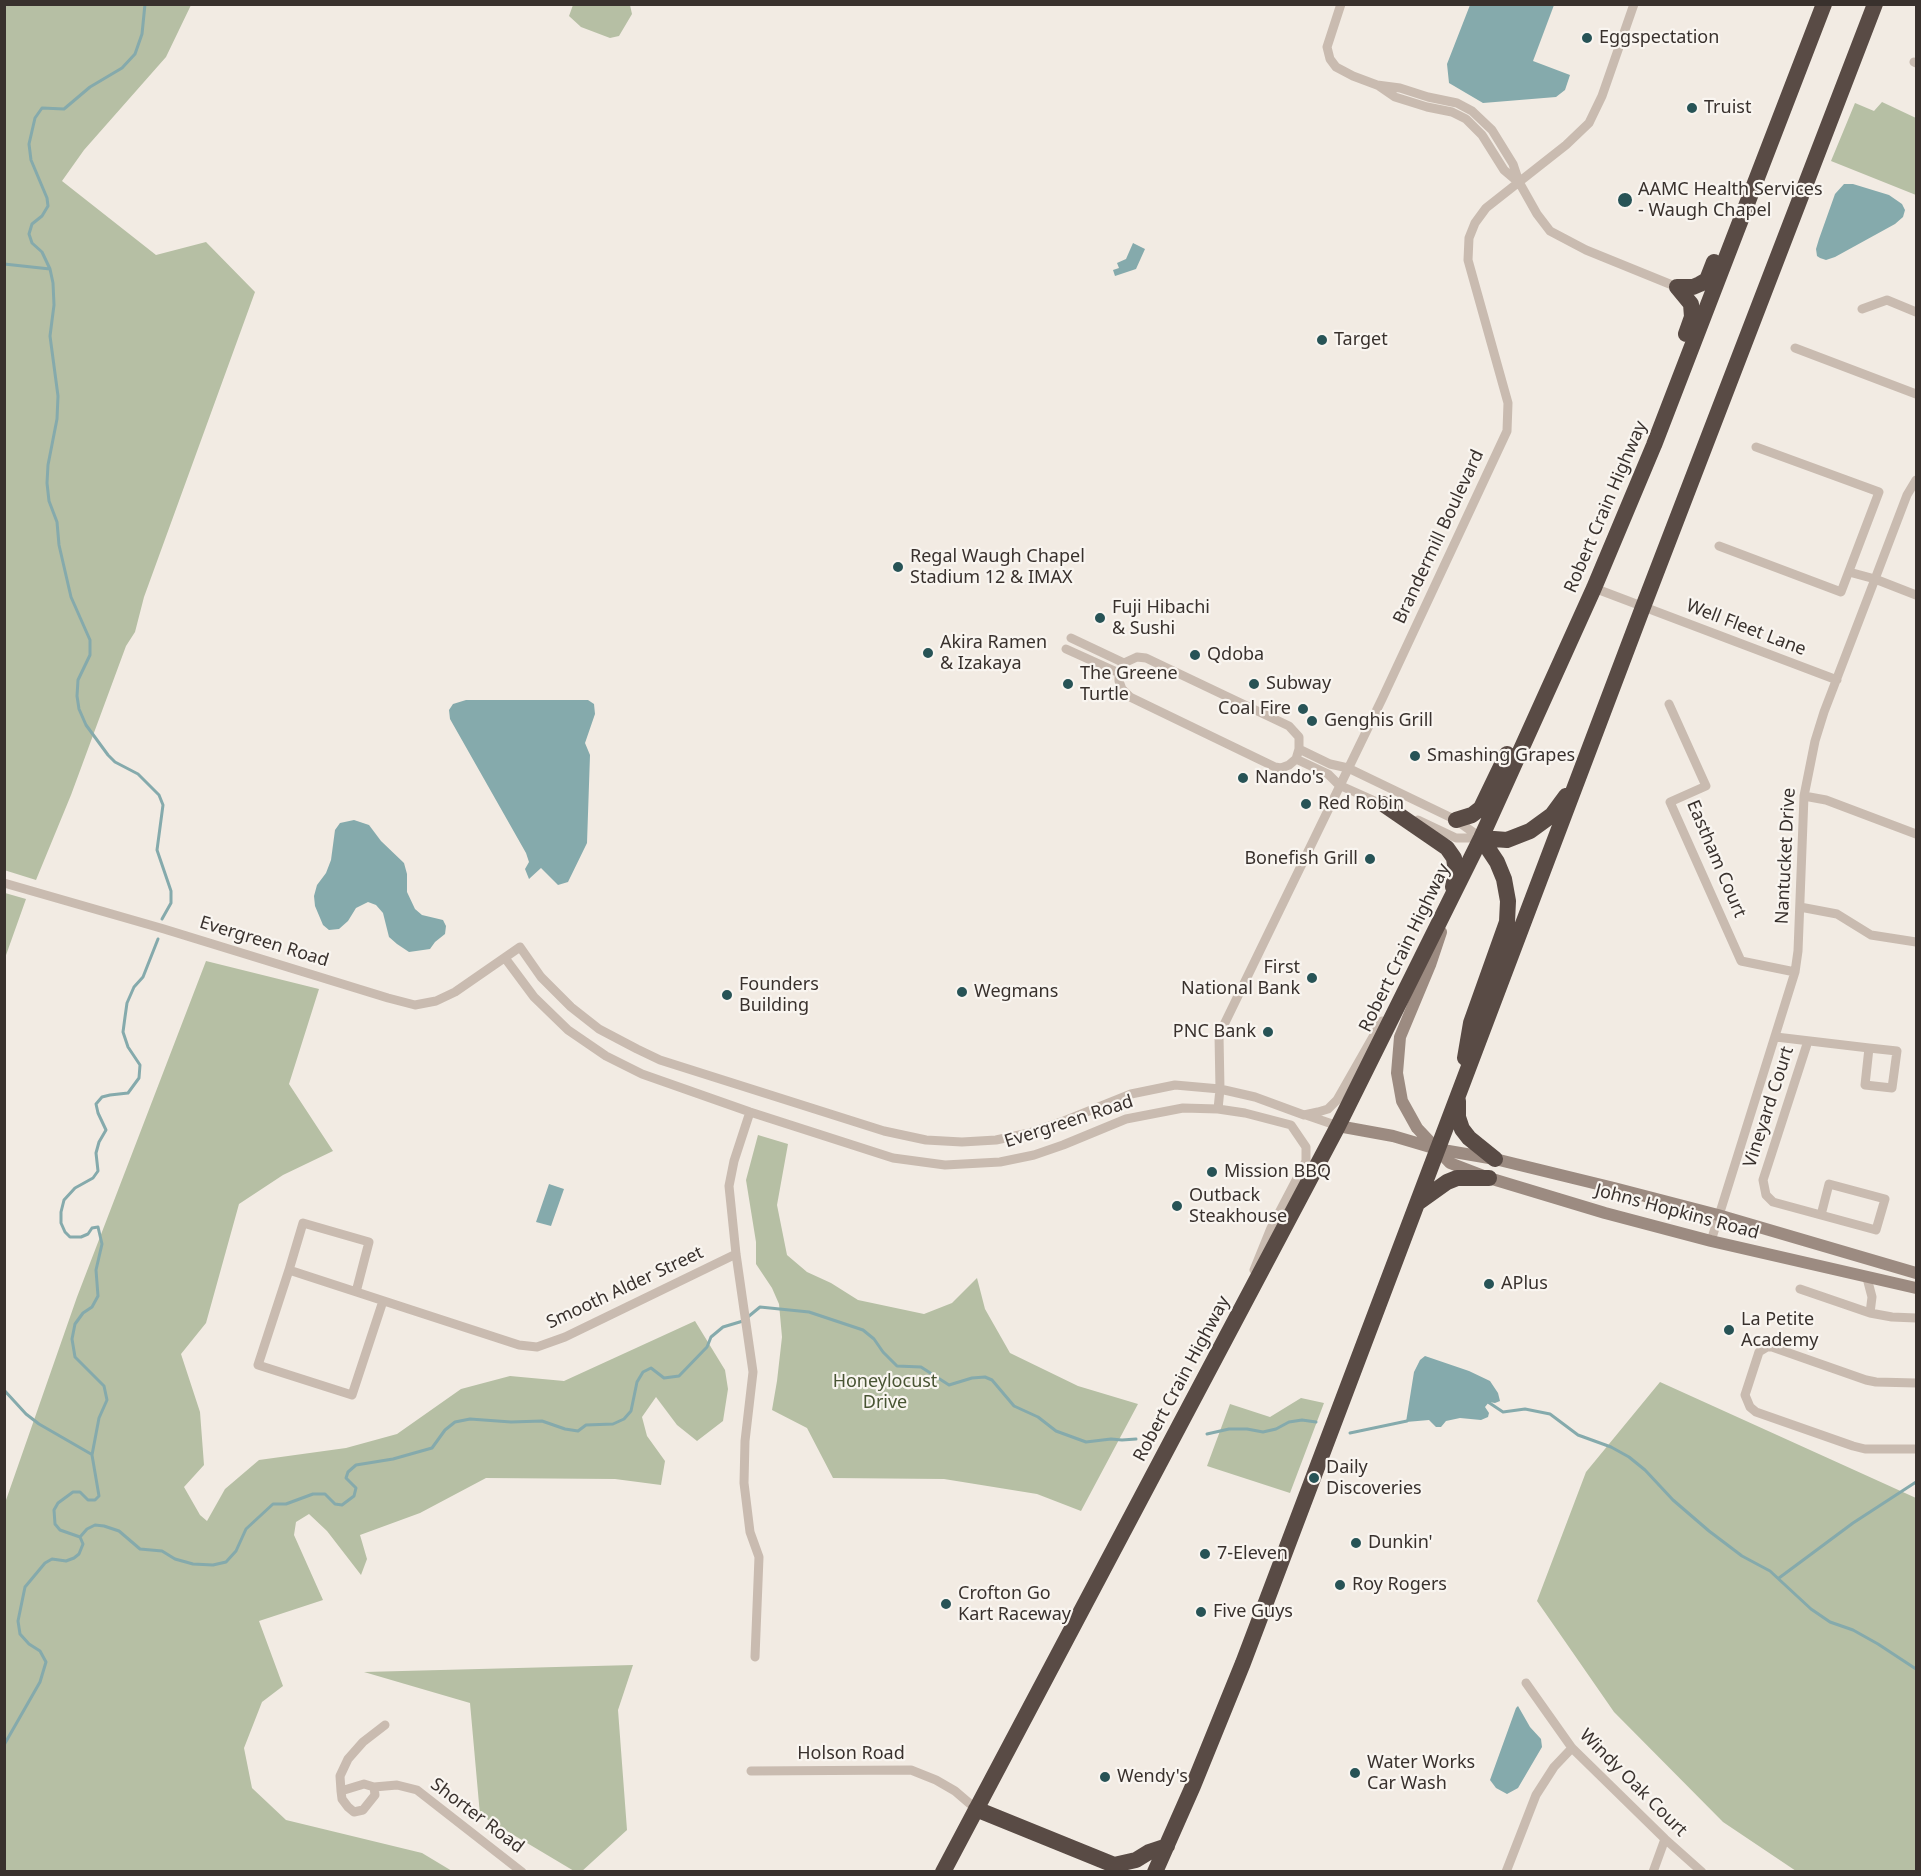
<!DOCTYPE html>
<style>
body{margin:0}
#map{position:relative;width:1921px;height:1876px;overflow:hidden;background:#f2ebe3;font-family:"Noto Sans",sans-serif}
canvas{display:block}
.frame{position:absolute;inset:0;border:6px solid #39312d;pointer-events:none}
</style>
<div id="map">
<canvas width="1921" height="1876"></canvas>
<div class="frame"></div>
</div>
<script>
const g = document.querySelector('canvas').getContext('2d');
g.lineJoin = 'round';
function fill(path, color) {
  g.fillStyle = color;
  g.fill(path, 'evenodd');
}
function shape(rows) {
  const path = new Path2D();
  for (const r of rows) {
    path.moveTo(r[0], r[1]);
    for (let i = 2; i < r.length; i += 2) path.lineTo(r[i], r[i + 1]);
  }
  return path;
}
function stroke(path, color, width, dash) {
  g.strokeStyle = color;
  g.lineWidth = width;
  g.lineCap = dash ? 'butt' : 'round';
  g.setLineDash(dash || []);
  g.stroke(path);
}
function label(font, color, halo, rows, align = 'center') {
  g.font = font + ' "Noto Sans",sans-serif';
  g.lineWidth = 4.5;
  g.setLineDash([]);
  g.textBaseline = 'middle';
  g.strokeStyle = halo;
  g.fillStyle = color;
  for (const [text, x, y, turn = 0] of rows) {
    g.save();
    g.translate(x, y);
    g.rotate((+turn || 0) * Math.PI / 180);
    g.textAlign = isNaN(turn) ? turn : align;
    if (halo) g.strokeText(text, 0, 0);
    g.fillText(text, 0, 0);
    g.restore();
  }
}
const green = shape([
 [4,5,191,5,166,57,84,150,62,181,156,255,206,242,255,292,144,597,135,632,126,646,71,795,36,880,4,870],
 [573,5,630,5,632,14,619,36,610,38,581,27,569,16],
 [1882,102,1916,118,1916,195,1831,161,1855,103,1874,111],
 [5,893,26,899,5,958,4,893],
 [206,961,319,989,289,1084,333,1151,283,1175,239,1204,206,1323,181,1354,200,1412,204,1465,184,1487,200,1515,207,1521,225,1489,259,1460,346,1448,397,1434,461,1389,510,1376,564,1381,695,1321,725,1370,728,1389,723,1421,697,1441,677,1425,656,1397,642,1417,647,1436,665,1461,661,1485,615,1479,486,1478,420,1513,360,1535,367,1559,361,1575,327,1531,309,1514,296,1522,294,1535,323,1600,259,1621,283,1686,262,1702,244,1748,252,1788,286,1820,422,1853,452,1871,5,1871,5,1503,77,1297],
 [758,1135,788,1144,777,1205,787,1255,807,1272,831,1283,858,1300,924,1314,952,1303,977,1278,985,1309,1010,1353,1078,1386,1138,1404,1081,1511,1037,1494,944,1479,833,1478,807,1428,772,1410,777,1381,782,1337,779,1304,772,1288,756,1264,756,1242,746,1180],
 [1660,1382,1916,1498,1916,1871,1796,1871,1723,1822,1614,1712,1537,1601,1586,1472],
 [1301,1398,1324,1403,1290,1493,1207,1466,1230,1404,1270,1417],
 [633,1665,618,1710,627,1830,581,1872,574,1871,480,1815,470,1703,364,1672]
]);
const water = shape([
 [1470,5,1554,5,1533,61,1570,75,1565,90,1556,97,1483,103,1449,83,1447,64],
 [1844,184,1853,184,1889,195,1902,204,1905,210,1903,217,1895,224,1835,257,1826,260,1820,258,1817,256,1816,249,1819,239,1835,194],
 [1133,243,1145,249,1136,269,1115,276,1113,270,1119,268,1117,263,1126,259],
 [466,700,588,700,594,704,595,714,585,743,590,755,587,843,568,882,558,885,541,868,529,879,525,869,529,862,526,853,450,719,449,710,453,704],
 [354,820,369,825,381,841,404,863,407,874,407,892,415,909,422,915,443,920,446,926,445,934,435,942,430,949,409,952,397,944,389,937,383,913,376,905,368,902,356,908,348,921,339,929,329,930,323,925,315,906,314,896,317,885,326,873,331,860,335,830,340,823],
 [549,1184,564,1189,551,1226,536,1222],
 [1425,1356,1469,1371,1490,1381,1498,1393,1500,1401,1495,1403,1489,1402,1485,1407,1489,1413,1488,1417,1481,1420,1460,1418,1446,1421,1441,1427,1436,1427,1429,1420,1406,1422,1414,1372,1420,1360],
 [1518,1706,1530,1727,1541,1739,1542,1747,1518,1788,1507,1794,1496,1788,1490,1780,1516,1708]
]);
const stream = shape([
 [145,4,142,34,135,54,122,68,90,87,64,109,42,108,35,118,29,144,31,160,47,198,48,206,42,216,32,224,29,234,32,243,42,252,50,269,53,283,54,305,50,336,58,396,57,419,48,465,47,483,49,501,57,522,59,545,71,597,90,640,90,655,78,680,77,696,79,709,86,725,108,755,115,762,138,774,159,795,163,805,157,850,171,891,171,903,162,919],
 [4,264,50,269],
 [4,1390,26,1414,39,1424,91,1454],
 [1488,1402,1503,1412,1525,1409,1550,1414,1578,1435,1611,1447,1629,1457,1645,1470,1673,1500,1709,1531,1742,1556,1770,1571,1811,1609,1830,1622,1853,1630,1878,1644,1916,1669],
 [1350,1433,1407,1421],
 [1207,1434,1229,1429,1247,1429,1263,1432,1276,1429,1289,1422,1302,1420,1316,1422],
 [80,1537,87,1529,95,1525,104,1526,119,1531,140,1549,162,1551,175,1559,193,1564,213,1565,226,1562,236,1551,246,1529,273,1504,286,1504,313,1494,325,1494,335,1504,342,1505,354,1496,356,1488,346,1478,348,1472,356,1465,393,1459,432,1448,445,1430,455,1422,470,1419,511,1422,542,1421,565,1429,578,1431,586,1425,613,1424,624,1419,631,1411,637,1382,643,1372,651,1368,664,1378,679,1376,707,1347,711,1337,723,1327,743,1321,760,1307,809,1312,863,1330,874,1339,883,1352,897,1366,921,1367,949,1385,972,1378,985,1377,992,1380,1014,1406,1038,1417,1056,1431,1086,1442,1111,1439,1122,1440,1136,1439],
 [1779,1578,1853,1523,1916,1482],
 [4,1745,40,1682,46,1662,40,1651,29,1644,20,1634,18,1621,25,1587,45,1563,52,1559,66,1561,74,1558,79,1554,83,1544,80,1537,60,1530,55,1524,54,1510,58,1503,73,1492,80,1492,88,1500,95,1500,99,1496,92,1455,99,1418,107,1400,104,1386,75,1357,72,1339,75,1324,83,1313,92,1307,98,1296,96,1270,102,1244,98,1227,92,1228,88,1234,81,1237,70,1237,65,1232,61,1223,61,1212,64,1200,75,1188,93,1178,98,1171,96,1153,99,1142,106,1130,98,1113,96,1104,102,1097,110,1095,128,1093,139,1078,140,1065,128,1047,123,1032,125,1017,127,1003,134,987,143,977,158,939]
]);
const street = shape([
 [1341,4,1327,47,1330,59,1336,67,1353,76,1377,85,1400,88,1428,97,1457,103,1472,111,1492,130,1513,164,1519,182,1537,214,1550,231,1586,250,1677,287],
 [1914,62,1916,63],
 [1379,86,1395,97,1427,107,1452,112,1466,119,1482,135,1504,170,1517,181],
 [1862,309,1887,300,1916,312],
 [1795,348,1916,394],
 [1719,546,1841,592,1879,492,1756,447],
 [1849,572,1875,579,1916,595],
 [1594,588,1837,680],
 [1071,638,1124,663],
 [1066,649,1119,673],
 [1137,657,1146,658,1289,726,1299,737,1299,749,1296,759,1289,765,1281,768,1275,767,1130,697,1122,689,1119,681,1119,673,1124,663,1137,657],
 [1669,704,1706,786,1670,802,1741,961,1795,972],
 [1299,749,1330,764,1348,768,1456,820,1481,838],
 [1296,759,1328,774,1339,785,1386,806],
 [1804,796,1826,800,1916,834],
 [1418,820,1456,838,1481,838],
 [4,883,164,929,388,998,415,1005,436,1001,455,992,520,947,541,977,571,1007,599,1029,637,1049,660,1060,884,1131,926,1140,962,1142,996,1140,1029,1133,1064,1121,1131,1094,1175,1085,1220,1089,1255,1097,1304,1115,1318,1112,1328,1109,1337,1100,1382,1021],
 [1800,907,1837,914,1871,935,1916,942],
 [505,958,534,997,568,1030,606,1056,642,1074,750,1112,893,1158,945,1165,1000,1162,1034,1155,1063,1145,1126,1119,1183,1108,1218,1109,1245,1113,1291,1125,1306,1147,1306,1161,1271,1228,1254,1270],
 [1776,1037,1869,1048,1897,1051,1892,1088,1865,1085,1869,1048],
 [1808,1041,1763,1180,1766,1195,1773,1202,1876,1230,1885,1199,1829,1184,1821,1215],
 [1218,1109,1220,1089,1219,1035,1382,699,1507,431,1508,403,1468,260,1469,238,1475,223,1486,208,1566,145,1589,123,1602,96,1634,4],
 [750,1112,734,1161,729,1186,736,1254,753,1372,745,1441,744,1483,750,1532,759,1557,755,1657],
 [1306,1115,1338,1126],
 [1711,1241,1795,972,1798,951,1804,796,1815,741,1824,712,1875,579,1907,495,1916,480],
 [289,1270,258,1365,352,1395,383,1301],
 [1867,1278,1872,1297,1870,1313],
 [1800,1289,1870,1313,1892,1317,1916,1318],
 [356,1292,369,1242,303,1223,289,1270,519,1345,537,1347,565,1337,736,1254],
 [1916,1383,1876,1382,1866,1380,1772,1347,1767,1347,1759,1352,1745,1395,1750,1407,1756,1412,1853,1446,1865,1449,1916,1449],
 [1526,1683,1572,1748,1665,1839,1702,1872],
 [385,1725,363,1742,348,1759,340,1776,341,1791,342,1799,348,1807,354,1812,363,1810,375,1795,374,1787,397,1785,417,1790,522,1872],
 [751,1771,911,1770,936,1780,955,1791,976,1809],
 [341,1791,364,1784,374,1787],
 [1506,1872,1536,1795,1554,1767,1572,1748],
 [1653,1872,1665,1839]
]);
const secondary = shape([
 [1441,932,1430,965,1400,1037,1397,1073,1402,1101,1417,1128,1450,1163,1489,1178,1605,1213,1711,1241,1916,1288],
 [1338,1126,1393,1136,1437,1149,1495,1159,1614,1188,1718,1215,1916,1273]
]);
const highway = shape([
 [1677,287,1693,287,1700,284,1707,280,1714,262],
 [1677,287,1691,304,1692,317,1686,334],
 [1383,804,1447,848,1454,858,1456,872,1453,887],
 [1456,820,1472,815,1481,808,1507,754],
 [1481,838,1507,840,1530,831,1552,815,1566,796],
 [1465,1058,1471,1023,1507,922,1508,901,1504,879,1497,862,1481,838],
 [1458,1101,1458,1117,1462,1129,1469,1138,1495,1159],
 [1419,1202,1447,1182,1457,1178,1489,1178],
 [976,1809,1114,1865,1136,1860,1149,1852,1167,1846],
 [943,1872,1338,1126,1481,838,1594,588,1654,445,1824,4],
 [1155,1872,1193,1786,1243,1663,1643,607,1875,4]
]);
const markers = [
 [1587,38,6,"#275356"],
 [1692,108,6,"#275356"],
 [1625,200,8,"#275356"],
 [1322,340,6,"#275356"],
 [898,567,6,"#275356"],
 [1100,618,6,"#275356"],
 [928,653,6,"#275356"],
 [1195,655,6,"#275356"],
 [1068,684,6,"#275356"],
 [1254,684,6,"#275356"],
 [1303,709,6,"#275356"],
 [1312,721,6,"#275356"],
 [1415,756,6,"#275356"],
 [1243,778,6,"#275356"],
 [1306,804,6,"#275356"],
 [1370,859,6,"#275356"],
 [1312,978,6,"#275356"],
 [962,992,6,"#275356"],
 [727,995,6,"#275356"],
 [1268,1032,6,"#275356"],
 [1212,1172,6,"#275356"],
 [1177,1206,6,"#275356"],
 [1489,1284,6,"#275356"],
 [1729,1330,6,"#275356"],
 [1314,1478,6,"#275356"],
 [1356,1543,6,"#275356"],
 [1205,1554,6,"#275356"],
 [1340,1585,6,"#275356"],
 [946,1604,6,"#275356"],
 [1201,1612,6,"#275356"],
 [1355,1773,6,"#275356"],
 [1105,1777,6,"#275356"]
];
const poiNames = [
 ["Eggspectation",1599,38],
 ["Truist",1704,108],
 ["AAMC Health Services",1638,190],
 ["- Waugh Chapel",1638,211],
 ["Target",1334,340],
 ["Regal Waugh Chapel",910,557],
 ["Stadium 12 & IMAX",910,578],
 ["Fuji Hibachi",1112,608],
 ["& Sushi",1112,629],
 ["Akira Ramen",940,643],
 ["& Izakaya",940,664],
 ["Qdoba",1207,655],
 ["The Greene",1080,674],
 ["Turtle",1080,695],
 ["Subway",1266,684],
 ["Coal Fire",1291,709,"right"],
 ["Genghis Grill",1324,721],
 ["Smashing Grapes",1427,756],
 ["Nando's",1255,778],
 ["Red Robin",1318,804],
 ["Bonefish Grill",1358,859,"right"],
 ["First",1300,968,"right"],
 ["National Bank",1300,989,"right"],
 ["Founders",739,985],
 ["Building",739,1006],
 ["Wegmans",974,992],
 ["PNC Bank",1256,1032,"right"],
 ["Mission BBQ",1224,1172],
 ["Outback",1189,1196],
 ["Steakhouse",1189,1217],
 ["APlus",1501,1284],
 ["La Petite",1741,1320],
 ["Academy",1741,1341],
 ["Daily",1326,1468],
 ["Discoveries",1326,1489],
 ["Dunkin'",1368,1543],
 ["7-Eleven",1217,1554],
 ["Roy Rogers",1352,1585],
 ["Crofton Go",958,1594],
 ["Kart Raceway",958,1615],
 ["Five Guys",1213,1612],
 ["Water Works",1367,1763],
 ["Car Wash",1367,1784],
 ["Wendy's",1117,1777]
];
const streetNames = [
 ["Robert Crain Highway",1606,507,-67],
 ["Brandermill Boulevard",1439,537,-65],
 ["Well Fleet Lane",1746,628,21],
 ["Nantucket Drive",1786,856,-87],
 ["Eastham Court",1716,859,67],
 ["Evergreen Road",264,942,17],
 ["Robert Crain Highway",1405,948,-64],
 ["Vineyard Court",1769,1107,-72],
 ["Evergreen Road",1069,1122,-18],
 ["Johns Hopkins Road",1677,1212,15],
 ["Smooth Alder Street",625,1288,-25],
 ["Robert Crain Highway",1182,1379,-62],
 ["Holson Road",851,1754],
 ["Windy Oak Court",1633,1783,45],
 ["Shorter Road",477,1816,37]
];
const parkNames = [
 ["Honeylocust",885,1382],
 ["Drive",885,1403]
];
fill(green, '#b6bfa4');
fill(water, '#85aaac');
stroke(stream, '#85aaac', 3);
stroke(street, '#c9bbb0', 9);
stroke(secondary, '#9c8b81', 12);
stroke(highway, '#594b45', 16);
for (const [x, y, r, color] of markers) {
  const dot = new Path2D();
  dot.arc(x, y, r, 0, 2 * Math.PI);
  g.fillStyle = color;
  g.fill(dot);
  stroke(dot, '#f9f5f0', 2);
}
label('18px', '#39312d', '#f9f5f0', poiNames, 'left');
label('18px', '#39312d', '#f9f5f0', streetNames);
label('18px', '#485433', '#f9f5f0', parkNames);
</script>
